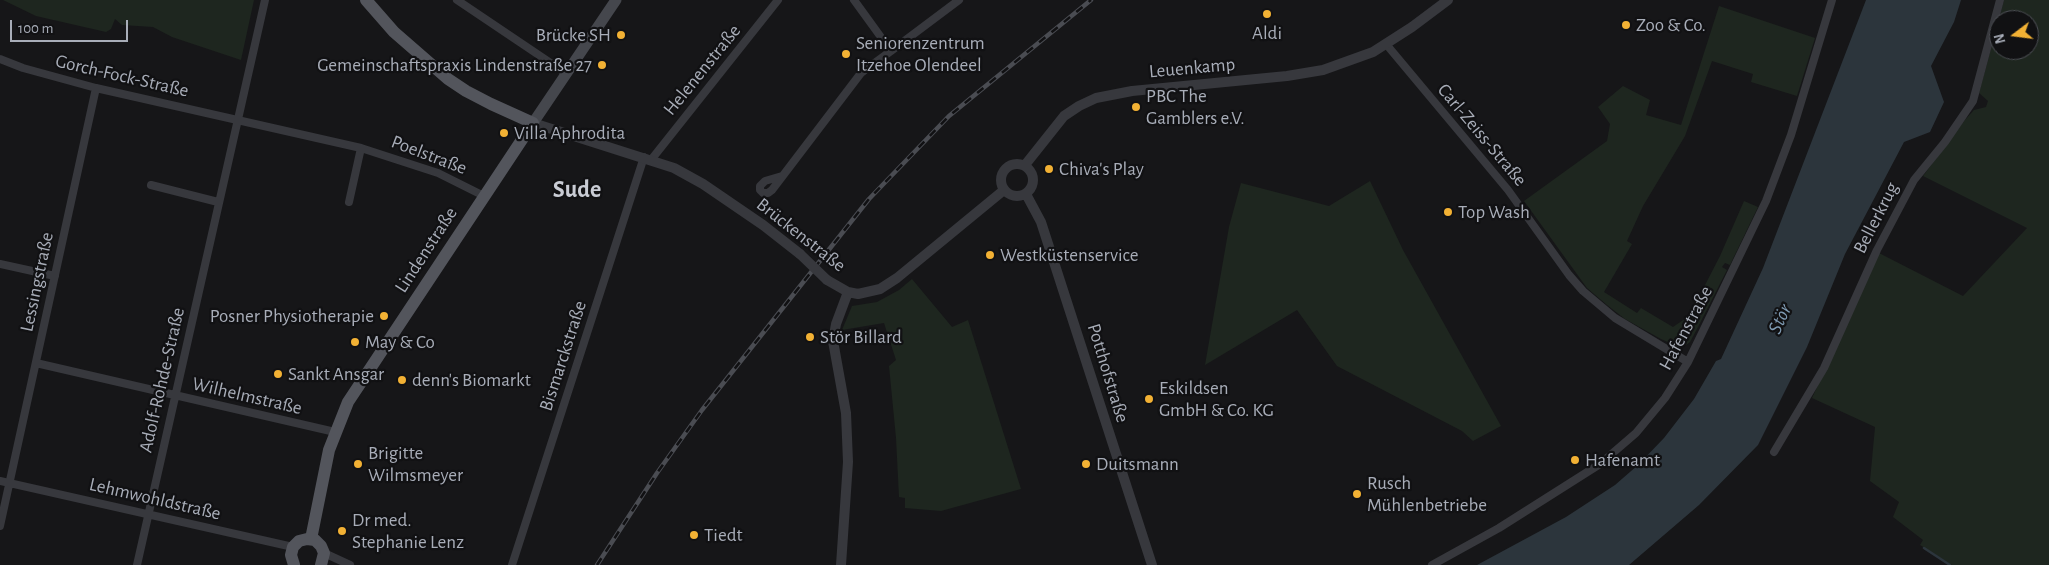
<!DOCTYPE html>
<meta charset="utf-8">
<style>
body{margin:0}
#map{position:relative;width:2049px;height:565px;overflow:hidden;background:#161618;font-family:"Alegreya Sans",sans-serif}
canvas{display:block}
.north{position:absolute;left:1989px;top:10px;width:50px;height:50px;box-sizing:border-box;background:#111113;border:1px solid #4d4f55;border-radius:50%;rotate:255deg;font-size:14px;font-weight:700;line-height:20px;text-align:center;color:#a8adb8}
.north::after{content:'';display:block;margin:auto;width:18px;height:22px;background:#f2b134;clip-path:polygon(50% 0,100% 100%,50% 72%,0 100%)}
.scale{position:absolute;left:10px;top:20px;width:118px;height:22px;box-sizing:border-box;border:2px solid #a8adb8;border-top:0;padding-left:6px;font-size:15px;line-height:18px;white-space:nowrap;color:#a8adb8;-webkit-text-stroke:4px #111113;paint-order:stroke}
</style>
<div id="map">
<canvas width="2049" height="565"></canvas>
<div class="north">N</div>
<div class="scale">100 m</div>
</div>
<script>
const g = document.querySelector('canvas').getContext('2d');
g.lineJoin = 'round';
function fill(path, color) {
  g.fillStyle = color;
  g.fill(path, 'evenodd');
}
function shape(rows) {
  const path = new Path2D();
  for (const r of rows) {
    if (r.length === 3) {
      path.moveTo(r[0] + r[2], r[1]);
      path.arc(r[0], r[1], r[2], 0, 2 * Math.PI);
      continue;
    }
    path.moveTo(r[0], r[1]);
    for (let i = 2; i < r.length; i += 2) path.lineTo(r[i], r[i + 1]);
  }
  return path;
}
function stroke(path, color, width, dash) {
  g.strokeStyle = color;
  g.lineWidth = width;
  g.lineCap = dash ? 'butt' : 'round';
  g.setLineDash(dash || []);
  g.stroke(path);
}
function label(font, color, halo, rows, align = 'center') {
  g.font = font + ' "Alegreya Sans",sans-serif';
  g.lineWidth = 4.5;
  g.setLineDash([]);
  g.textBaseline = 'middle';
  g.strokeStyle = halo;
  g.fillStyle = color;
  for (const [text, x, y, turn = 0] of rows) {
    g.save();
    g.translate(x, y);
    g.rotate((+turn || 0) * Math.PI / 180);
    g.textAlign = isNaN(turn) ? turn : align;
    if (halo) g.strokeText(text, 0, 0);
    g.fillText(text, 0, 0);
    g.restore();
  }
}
const green = shape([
 [3,0,254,0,241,60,172,37,153,27,122,25,115,19,111,29,106,32,36,16],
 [2004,0,2049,0,2049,565,1952,565,1920,545,1923,540,1893,517,1899,502,1870,481,1875,427,1812,398,1879,253,1963,296,2027,228,1923,176,1964,121,1974,110,1986,107,1988,101,1979,93],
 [1999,20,2029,20,2029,50,1999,50],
 [1719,6,1815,38,1797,96,1751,82,1753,74,1712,61,1685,136,1643,206,1627,241,1632,244,1604,292,1637,313,1641,308,1673,327,1689,316,1720,256,1744,201,1758,207,1730,265,1725,263,1722,267,1727,270,1697,329,1690,342,1685,346,1679,347,1661,339,1625,319,1607,305,1587,288,1524,201,1607,141,1610,124,1598,107,1623,86,1650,100,1646,115,1681,125],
 [1370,181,1403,250,1501,426,1473,441,1462,431,1337,366,1297,310,1205,365,1229,227,1241,183,1329,206],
 [912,279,952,327,968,320,1021,489,941,511,905,508,905,498,899,497,896,438,889,366,896,360,884,323,842,330,852,306,877,302,899,290]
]);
const water = shape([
 [1866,0,1961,0,1954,22,1931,66,1944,102,1930,132,1904,142,1845,254,1807,347,1758,445,1699,505,1629,565,1477,565,1566,517,1615,485,1638,465,1664,438,1694,399,1716,361,1721,359,1763,268]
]);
const stream = shape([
 [1924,548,1950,565]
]);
const minor = shape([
 [457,0,567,74],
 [854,0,891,51,959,0],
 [1386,44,1508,190,1569,275,1583,291,1615,318,1688,362],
 [0,59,23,68,96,88,361,148,438,173,484,196],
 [651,160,778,0],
 [782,176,765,181,760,186,760,190,763,193,768,193,772,190,861,73,891,51],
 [151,185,218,202],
 [349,202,361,148],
 [0,264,55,276],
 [36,363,335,432],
 [1774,452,1824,368,1877,250,1914,180,1945,142,1973,101,2000,0],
 [0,481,293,547],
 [0,526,96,88],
 [324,553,350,565],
 [137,565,265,0],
 [512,565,644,157],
 [1432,565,1499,528,1600,464,1636,433,1665,398,1688,362,1766,201,1791,135,1832,0]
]);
const tertiary = shape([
 [533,123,674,168,703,184,763,225,800,254],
 [1017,180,16],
 [1025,165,1064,116,1079,106,1096,98,1132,91,1287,76,1323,70,1373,52,1412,27,1448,0],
 [1026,194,1041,222,1152,565],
 [827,280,848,292,858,294,880,289,897,278,1004,190],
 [841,565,848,462,846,413,833,341,836,324,848,292]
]);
const secondary = shape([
 [533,123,616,0]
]);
const primary = shape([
 [311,539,329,450,348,402,533,123,491,104,466,91,448,79,394,32,366,0],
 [294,565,291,555,293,547,299,541,307,539,315,540,321,546,324,553,321,565]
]);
const rail = shape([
 [597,565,657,473,702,410,869,199,949,116,1091,0]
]);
const tertiaryBridge = shape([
 [800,254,827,280]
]);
const markers = [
 [1267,14,5,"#f2b134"],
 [1626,25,5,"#f2b134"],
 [621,35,5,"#f2b134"],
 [846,54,5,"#f2b134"],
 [602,65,5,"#f2b134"],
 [1136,107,5,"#f2b134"],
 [504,133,5,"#f2b134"],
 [1049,169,5,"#f2b134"],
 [1448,212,5,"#f2b134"],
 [990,255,5,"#f2b134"],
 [384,316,5,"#f2b134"],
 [810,337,5,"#f2b134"],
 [355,342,5,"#f2b134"],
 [278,374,5,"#f2b134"],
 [402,380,5,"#f2b134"],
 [1149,399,5,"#f2b134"],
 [1575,460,5,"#f2b134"],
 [358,464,5,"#f2b134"],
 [1086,464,5,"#f2b134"],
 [1357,494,5,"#f2b134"],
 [342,531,5,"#f2b134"],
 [694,535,5,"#f2b134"]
];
const poiNames = [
 ["Zoo & Co.",1636,25],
 ["Aldi",1267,33,"center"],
 ["Brücke SH",611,35,"right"],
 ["Seniorenzentrum",856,43],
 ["Itzehoe Olendeel",856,65],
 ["Gemeinschaftspraxis Lindenstraße 27",592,65,"right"],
 ["PBC The",1146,96],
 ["Gamblers e.V.",1146,118],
 ["Villa Aphrodita",514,133],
 ["Chiva's Play",1059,169],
 ["Top Wash",1458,212],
 ["Westküstenservice",1000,255],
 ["Posner Physiotherapie",374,316,"right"],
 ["Stör Billard",820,337],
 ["May & Co",365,342],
 ["Sankt Ansgar",288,374],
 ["denn's Biomarkt",412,380],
 ["Eskildsen",1159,388],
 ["GmbH & Co. KG",1159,410],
 ["Brigitte",368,453],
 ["Wilmsmeyer",368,475],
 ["Hafenamt",1585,460],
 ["Duitsmann",1096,464],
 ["Rusch",1367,483],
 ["Mühlenbetriebe",1367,505],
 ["Dr med.",352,520],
 ["Stephanie Lenz",352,542],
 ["Tiedt",704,535]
];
const streetNames = [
 ["Leuenkamp",1192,68,-5],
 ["Helenenstraße",702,70,-51],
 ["Gorch-Fock-Straße",122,76,13],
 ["Carl-Zeiss-Straße",1482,135,50],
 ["Poelstraße",429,155,21],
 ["Bellerkrug",1876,218,-63],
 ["Brückenstraße",801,235,38],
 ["Lindenstraße",426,250,-57],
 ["Lessingstraße",37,282,-78],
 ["Hafenstraße",1686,328,-62],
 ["Bismarckstraße",563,356,-72],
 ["Potthofstraße",1108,373,73],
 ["Adolf-Rohde-Straße",162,380,-77],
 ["Wilhelmstraße",247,396,13],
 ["Lehmwohldstraße",155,499,13]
];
const waterNames = [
 ["Stör",1780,319,-66]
];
const districtNames = [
 ["Sude",577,190]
];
fill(green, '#1e261f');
fill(water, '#2c353c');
stroke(stream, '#2c353c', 2.5);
stroke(minor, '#37383d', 8);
stroke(tertiary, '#37383d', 10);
stroke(secondary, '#45474d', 11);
stroke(primary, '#53555c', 12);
stroke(rail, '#4a4c52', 4.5);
stroke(rail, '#111113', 2.5, [8]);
stroke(tertiaryBridge, '#37383d', 10);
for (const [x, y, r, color] of markers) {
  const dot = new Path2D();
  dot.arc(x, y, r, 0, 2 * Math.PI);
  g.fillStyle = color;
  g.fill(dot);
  stroke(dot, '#111113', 2);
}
label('19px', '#a8adb8', '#111113', poiNames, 'left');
label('19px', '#a8adb8', '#111113', streetNames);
label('italic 20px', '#7f9bb3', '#111113', waterNames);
label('bold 24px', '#c9ccd4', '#111113', districtNames);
</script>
